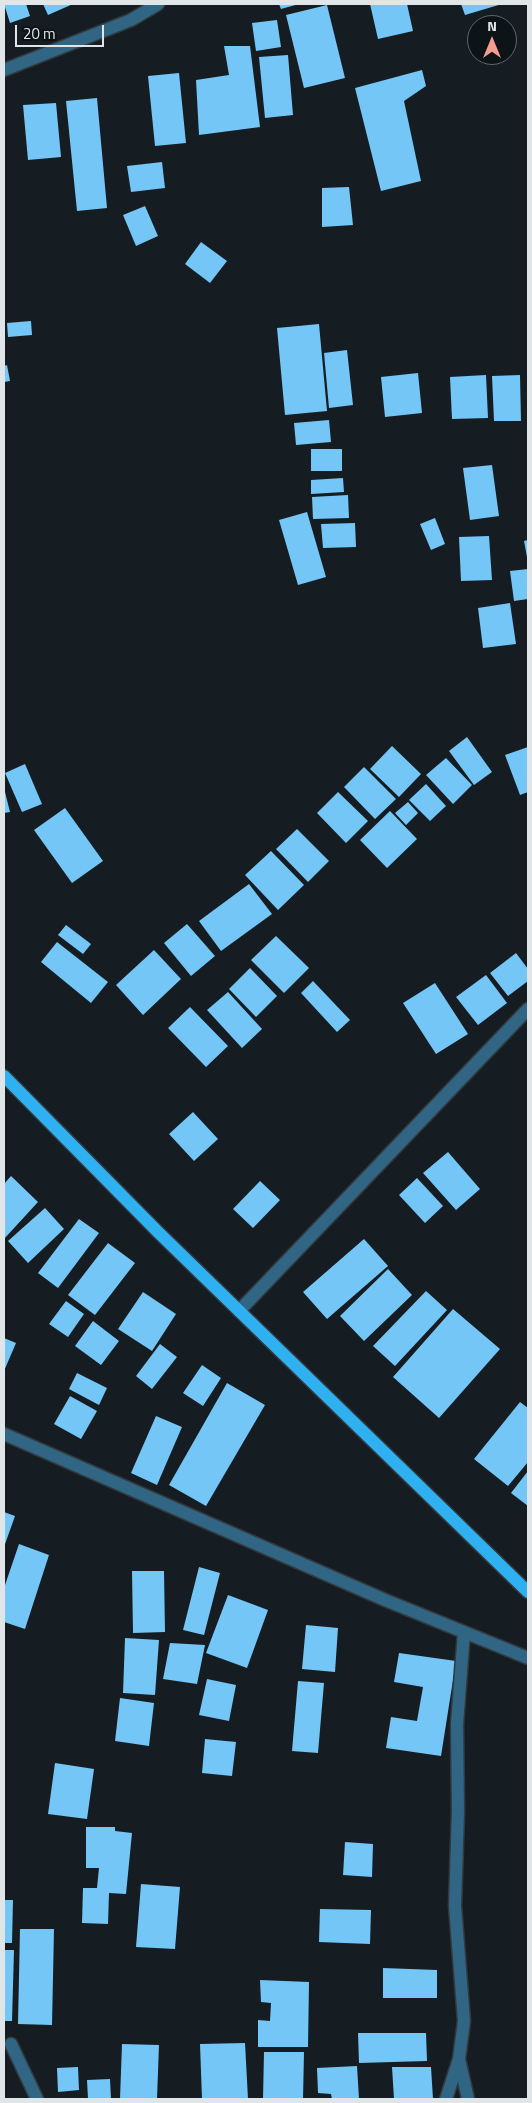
<!DOCTYPE html>
<style>
body{margin:0}
#map{position:relative;width:532px;height:2103px;overflow:hidden;background:#161d22;font-family:"Titillium Web",sans-serif}
canvas{display:block}
.frame{position:absolute;inset:0;border:5px solid #e0e5e8;pointer-events:none}
.north{position:absolute;left:467px;top:15px;width:50px;height:50px;box-sizing:border-box;background:#0d1418;border:1px solid #61686b;border-radius:50%;rotate:0deg;font-size:14px;font-weight:700;line-height:20px;text-align:center;color:#e0e5e8}
.north::after{content:'';display:block;margin:auto;width:18px;height:22px;background:#f59c90;clip-path:polygon(50% 0,100% 100%,50% 72%,0 100%)}
.scale{position:absolute;left:15px;top:25px;width:89px;height:22px;box-sizing:border-box;border:2px solid #e0e5e8;border-top:0;padding-left:6px;font-size:15px;line-height:18px;white-space:nowrap;color:#e0e5e8;-webkit-text-stroke:4px #0d1418;paint-order:stroke}
</style>
<div id="map">
<canvas width="532" height="2103"></canvas>
<div class="frame"></div>
<div class="north">N</div>
<div class="scale">20 m</div>
</div>
<script>
const g = document.querySelector('canvas').getContext('2d');
g.lineJoin = 'round';
function fill(path, color) {
  g.fillStyle = color;
  g.fill(path, 'evenodd');
}
function shape(rows) {
  const path = new Path2D();
  for (const r of rows) {
    path.moveTo(r[0], r[1]);
    for (let i = 2; i < r.length; i += 2) path.lineTo(r[i], r[i + 1]);
  }
  return path;
}
function stroke(path, color, width, dash) {
  g.strokeStyle = color;
  g.lineWidth = width;
  g.lineCap = dash ? 'butt' : 'round';
  g.setLineDash(dash || []);
  g.stroke(path);
}
const building = shape([
 [4,4,26,4,30,16,10,23],
 [43,4,73,4,48,15],
 [279,4,299,4,281,9],
 [370,4,407,4,413,31,378,39],
 [461,4,502,4,465,15],
 [327,5,345,78,304,88,286,15],
 [277,20,281,47,256,51,252,23],
 [224,46,250,46,260,127,199,135,196,80,229,75],
 [288,55,293,115,265,118,259,57],
 [422,70,426,86,404,101,421,181,381,191,355,88],
 [179,73,186,143,155,146,148,76],
 [97,98,107,208,77,211,66,101],
 [56,103,61,157,28,160,23,105],
 [162,162,165,188,131,192,127,166],
 [349,187,353,225,322,227,322,188],
 [145,206,158,236,136,246,123,215],
 [201,242,227,261,210,283,185,264],
 [31,321,32,335,8,337,7,323],
 [319,324,327,411,285,415,277,328],
 [347,350,353,405,329,408,324,353],
 [7,365,10,381,4,382,4,366],
 [418,373,422,413,385,417,381,377],
 [486,375,488,418,452,419,450,377],
 [520,375,521,421,494,421,492,376],
 [329,420,331,442,296,445,294,423],
 [311,449,342,449,342,471,311,471],
 [492,465,499,516,470,520,463,468],
 [343,478,344,492,311,494,311,480],
 [348,495,349,518,313,519,312,497],
 [307,512,326,577,298,585,279,520],
 [435,518,445,544,431,550,420,524],
 [355,523,356,547,323,548,321,524],
 [489,536,492,580,461,581,459,537],
 [528,540,528,557,527,557,524,541],
 [528,569,528,599,514,601,510,571],
 [510,603,516,644,483,648,478,608],
 [467,737,492,772,474,785,449,751],
 [392,746,421,774,399,797,370,769],
 [528,747,528,792,520,795,505,755],
 [446,758,472,785,453,804,426,775],
 [25,764,42,804,22,812,5,773],
 [364,767,396,799,375,819,344,787],
 [426,784,446,806,430,821,409,800],
 [4,788,10,812,4,813],
 [338,792,368,821,346,843,317,813],
 [408,802,418,813,406,825,395,813],
 [65,808,103,861,72,883,34,830],
 [390,811,417,839,387,868,360,840],
 [297,829,329,861,308,882,276,849],
 [271,851,304,885,278,910,245,875],
 [249,884,272,914,221,951,199,921],
 [187,924,215,956,191,976,164,943],
 [66,925,91,944,83,954,58,935],
 [276,936,309,968,284,993,251,960],
 [57,942,108,982,91,1003,41,962],
 [154,950,181,979,143,1015,116,985],
 [516,953,528,969,528,981,508,996,490,973],
 [250,968,277,996,256,1017,229,989],
 [486,975,507,1003,478,1025,456,997],
 [313,981,350,1020,337,1032,301,993],
 [435,983,468,1034,436,1054,403,1003],
 [228,992,262,1029,242,1048,207,1010],
 [190,1007,228,1046,206,1067,168,1028],
 [193,1112,218,1139,194,1161,169,1134],
 [448,1152,480,1189,456,1210,423,1173],
 [11,1176,38,1202,4,1239,4,1184],
 [417,1178,443,1206,425,1223,399,1195],
 [260,1181,280,1200,253,1228,233,1209],
 [45,1208,64,1229,28,1263,8,1241],
 [79,1219,99,1233,58,1288,38,1273],
 [364,1239,388,1266,327,1319,303,1292],
 [108,1243,135,1263,95,1315,68,1295],
 [388,1269,412,1295,364,1341,340,1316],
 [426,1291,447,1310,395,1366,373,1346],
 [143,1292,176,1314,152,1351,118,1329],
 [66,1301,84,1314,68,1337,49,1324],
 [453,1309,500,1349,439,1418,393,1377],
 [93,1321,119,1341,101,1365,75,1346],
 [4,1338,16,1343,4,1371],
 [160,1344,177,1357,152,1389,136,1376],
 [202,1365,221,1378,203,1406,183,1393],
 [77,1373,107,1388,99,1405,69,1389],
 [227,1383,265,1405,206,1506,169,1485],
 [70,1396,97,1411,81,1439,54,1424],
 [520,1402,528,1408,528,1462,508,1486,474,1459],
 [156,1416,182,1427,157,1485,131,1473],
 [528,1471,528,1506,511,1493],
 [4,1512,15,1516,4,1547],
 [19,1544,49,1555,25,1629,4,1622,4,1588],
 [199,1567,220,1573,204,1635,183,1630],
 [132,1571,164,1571,165,1632,133,1633],
 [228,1595,268,1610,247,1668,206,1653],
 [306,1625,338,1628,335,1672,302,1669],
 [125,1638,159,1640,155,1695,123,1693],
 [170,1643,205,1645,197,1684,163,1679],
 [399,1653,456,1661,441,1756,386,1748,391,1717,417,1721,423,1687,394,1682],
 [207,1679,236,1685,229,1721,199,1715],
 [298,1681,324,1683,318,1753,292,1751],
 [120,1698,154,1703,149,1746,115,1741],
 [205,1739,236,1742,232,1776,202,1773],
 [55,1763,94,1769,87,1819,48,1814],
 [86,1827,115,1827,115,1831,132,1833,126,1894,109,1893,108,1924,82,1923,83,1888,97,1888,99,1868,86,1868],
 [345,1842,373,1844,372,1877,343,1875],
 [141,1884,180,1887,175,1949,136,1947],
 [4,1900,13,1900,12,1943,4,1943],
 [320,1909,371,1910,370,1944,319,1942],
 [20,1929,54,1929,52,2025,18,2024],
 [4,1950,14,1950,12,2021,4,2021],
 [383,1968,437,1970,437,1998,383,1998],
 [260,1980,309,1982,308,2047,258,2047,258,2020,270,2021,271,2003,261,2002],
 [358,2033,426,2033,427,2061,359,2063],
 [245,2043,248,2099,202,2099,200,2044],
 [122,2044,159,2045,157,2099,120,2099],
 [264,2052,304,2052,303,2099,263,2099],
 [357,2066,359,2099,332,2099,331,2094,318,2093,317,2068],
 [78,2067,79,2090,58,2092,57,2068],
 [392,2067,431,2067,433,2099,394,2099],
 [110,2079,111,2099,88,2099,87,2080]
]);
const minor = shape([
 [4,70,131,20,158,4],
 [239,1311,528,1009],
 [4,1434,385,1600,528,1658],
 [464,1632,457,1724,458,1811,455,1906,464,2021,459,2059,468,2099],
 [11,2044,37,2099],
 [446,2099,459,2059]
]);
const major = shape([
 [4,1076,158,1232,528,1592]
]);
fill(building, '#74c6f7');
stroke(minor, '#32393e', 15);
stroke(major, '#32393e', 15);
stroke(minor, '#306684', 12);
stroke(major, '#2fb0f0', 12);
</script>
